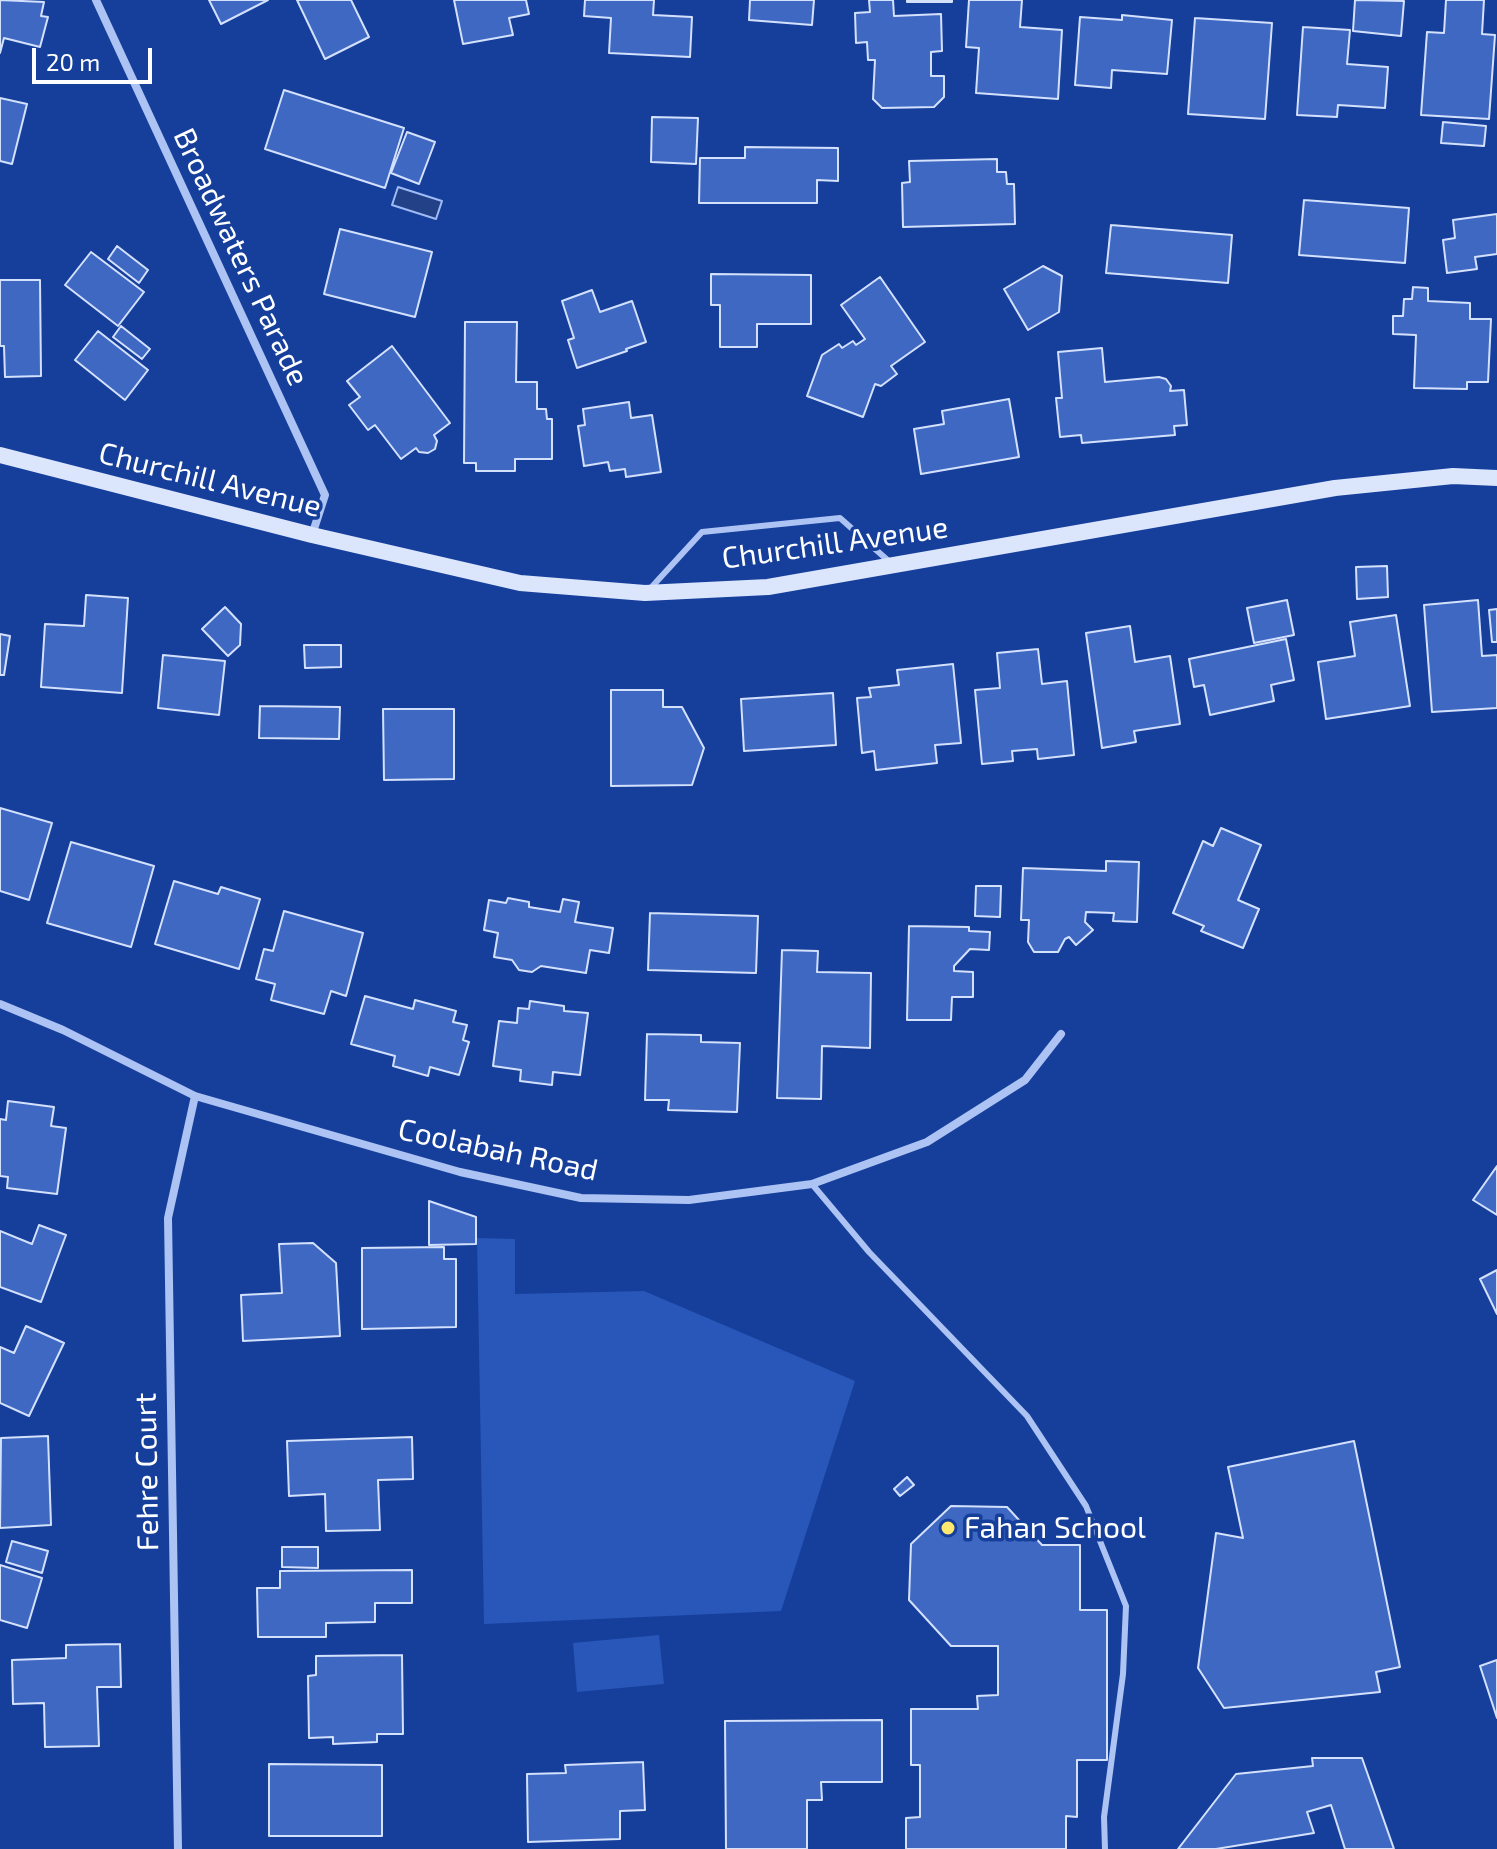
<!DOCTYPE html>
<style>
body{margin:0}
#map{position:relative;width:1497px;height:1849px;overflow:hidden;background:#163f9c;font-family:"Exo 2",sans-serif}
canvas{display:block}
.scale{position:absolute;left:32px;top:48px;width:120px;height:36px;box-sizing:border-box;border:4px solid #fff;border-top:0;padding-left:10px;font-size:24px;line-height:28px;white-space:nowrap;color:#fff;-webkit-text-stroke:6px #163f9c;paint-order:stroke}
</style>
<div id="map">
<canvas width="1497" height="1849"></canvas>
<div class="scale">20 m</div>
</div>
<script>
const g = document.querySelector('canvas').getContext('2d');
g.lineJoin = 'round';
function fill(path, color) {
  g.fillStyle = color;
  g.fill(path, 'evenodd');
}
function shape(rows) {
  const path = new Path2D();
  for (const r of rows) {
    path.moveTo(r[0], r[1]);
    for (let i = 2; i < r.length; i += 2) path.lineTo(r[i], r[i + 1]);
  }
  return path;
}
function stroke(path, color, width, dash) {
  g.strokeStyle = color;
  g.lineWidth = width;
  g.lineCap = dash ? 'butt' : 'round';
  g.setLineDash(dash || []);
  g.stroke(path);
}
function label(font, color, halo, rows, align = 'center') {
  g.font = font + ' "Exo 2",sans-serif';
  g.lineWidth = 7;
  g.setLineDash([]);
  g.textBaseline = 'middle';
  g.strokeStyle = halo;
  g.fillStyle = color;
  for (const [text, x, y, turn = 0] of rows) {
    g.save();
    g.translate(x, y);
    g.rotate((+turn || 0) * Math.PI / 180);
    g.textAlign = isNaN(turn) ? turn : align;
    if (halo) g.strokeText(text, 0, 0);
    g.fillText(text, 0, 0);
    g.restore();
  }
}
const green = shape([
 [477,1238,515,1239,515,1294,644,1291,855,1381,781,1611,484,1624],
 [659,1635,664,1684,577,1692,573,1643]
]);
const water = shape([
 [398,187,442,201,436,219,392,205,398,187]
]);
const building = shape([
 [0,0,44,2,41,16,48,17,40,47,4,38,0,53,0,0],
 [209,0,268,0,221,24,209,0],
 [297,0,351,0,369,37,325,59,297,0],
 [454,0,526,0,529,14,509,18,513,35,463,44,454,0],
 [585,0,654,0,653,15,692,17,690,57,609,53,611,18,584,16,585,0],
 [750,0,814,0,812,25,749,20,750,0],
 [869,0,893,0,894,16,941,14,942,51,931,52,931,76,944,76,944,97,934,107,882,108,873,99,875,60,868,60,867,42,856,43,855,13,870,12,869,0],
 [907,0,952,0,952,2,907,2,907,0],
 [969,0,1022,0,1020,27,1062,30,1058,99,976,93,979,48,966,47,969,0],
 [1355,0,1404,1,1401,36,1353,31,1355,0],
 [1446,0,1484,0,1482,34,1495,35,1489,119,1421,115,1427,32,1444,33,1446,0],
 [1122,15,1172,20,1167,74,1112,70,1111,88,1075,85,1080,17,1122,20,1122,15],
 [1195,18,1272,23,1265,119,1188,114,1195,18],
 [1303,27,1350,30,1347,64,1388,67,1385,108,1338,105,1337,117,1297,115,1303,27],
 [284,90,404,128,385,188,265,149,284,90],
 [0,98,27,104,12,164,0,161,0,98],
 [652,117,698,118,696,164,651,162,652,117],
 [1443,122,1486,126,1484,146,1441,143,1443,122],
 [407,132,435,142,419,184,391,173,407,132],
 [745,147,838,148,838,181,817,180,817,203,699,203,700,158,745,158,745,147],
 [997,159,997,172,1006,172,1007,184,1014,184,1015,224,903,227,902,183,910,182,909,161,997,159],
 [1304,200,1409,208,1405,263,1299,255,1304,200],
 [1497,214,1497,254,1475,257,1477,269,1447,273,1443,240,1455,238,1453,220,1497,214],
 [1111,225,1232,235,1228,283,1106,273,1111,225],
 [340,229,432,252,415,317,324,294,340,229],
 [117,246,148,270,139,283,108,259,117,246],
 [91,252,144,292,118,326,65,285,91,252],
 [1043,266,1062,276,1059,312,1028,330,1004,289,1043,266],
 [711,274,811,275,811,324,757,324,757,347,720,347,720,305,711,305,711,274],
 [880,277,925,342,891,366,897,374,881,386,875,384,863,417,807,396,822,355,839,344,842,348,853,341,856,345,865,339,841,305,880,277],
 [0,280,40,280,41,376,5,377,4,346,0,346,0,280],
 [1413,287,1428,288,1428,301,1470,303,1470,319,1491,319,1488,382,1467,382,1467,389,1414,388,1416,335,1393,334,1393,316,1403,316,1404,299,1412,299,1413,287],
 [592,290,600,312,632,301,646,342,626,349,627,351,577,368,568,340,574,338,562,301,592,290],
 [465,322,517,322,516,382,537,382,537,409,546,409,547,419,552,419,552,459,515,459,515,471,476,471,476,463,464,463,465,322],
 [121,326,150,349,142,359,113,337,121,326],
 [98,331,148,370,125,400,75,360,98,331],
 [392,346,450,423,434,435,437,441,435,449,428,453,419,452,416,448,401,459,375,425,368,430,349,405,360,397,347,381,392,346],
 [1102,348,1105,382,1159,377,1166,379,1171,386,1170,391,1184,390,1187,425,1174,426,1175,435,1082,443,1081,435,1060,437,1056,398,1062,398,1058,352,1102,348],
 [1009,399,1019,457,921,474,914,429,944,424,942,411,1009,399],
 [629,402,631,418,652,415,661,472,626,477,625,469,610,471,608,462,584,466,578,426,585,425,583,409,629,402],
 [1387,566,1388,597,1357,599,1356,567,1387,566],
 [86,595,128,598,122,693,41,687,45,624,84,626,86,595],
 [1287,600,1294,635,1254,643,1247,608,1287,600],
 [1478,600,1482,656,1497,655,1497,708,1432,712,1424,605,1478,600],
 [225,607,241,624,240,645,228,656,202,629,225,607],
 [1497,609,1497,642,1492,642,1489,610,1497,609],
 [1396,615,1410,706,1326,719,1318,662,1355,656,1350,622,1396,615],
 [1130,626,1135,662,1170,656,1180,724,1134,731,1136,742,1102,748,1086,633,1130,626],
 [0,634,10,636,4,675,0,675,0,634],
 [1286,639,1294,680,1271,685,1274,701,1210,715,1204,685,1194,687,1189,659,1286,639],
 [304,645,341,645,341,667,305,668,304,645],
 [1038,649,1042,684,1067,681,1074,755,1038,759,1037,749,1012,751,1013,761,982,764,975,690,1000,688,997,653,1038,649],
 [163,655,225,661,219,715,158,708,163,655],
 [953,664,961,743,935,745,937,763,876,770,874,751,862,753,857,698,871,697,869,688,899,685,897,670,953,664],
 [611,690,663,690,663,707,682,707,704,748,692,785,611,786,611,690],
 [833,693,836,745,744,751,741,699,833,693],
 [260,706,340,707,339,739,259,738,260,706],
 [383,709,454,709,454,779,384,780,383,709],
 [0,808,52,823,29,900,0,891,0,808],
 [1221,828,1261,845,1238,900,1259,909,1243,948,1201,931,1204,926,1173,913,1203,841,1213,846,1221,828],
 [71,842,154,866,131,947,47,923,71,842],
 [1106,861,1139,862,1137,922,1113,921,1114,913,1086,912,1085,922,1093,930,1076,945,1069,937,1065,939,1058,952,1034,952,1028,942,1029,920,1021,920,1023,868,1106,871,1106,861],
 [174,881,218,894,221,887,260,899,239,969,155,944,174,881],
 [976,886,1001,886,1000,917,975,916,976,886],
 [508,898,529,902,529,907,560,912,563,899,579,902,575,922,613,928,609,953,590,950,586,973,541,966,532,972,519,970,512,960,494,957,498,933,484,930,489,900,506,903,508,898],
 [284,911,363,933,346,996,331,991,324,1014,271,1000,275,984,256,979,264,949,273,951,284,911],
 [650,913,758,916,756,973,648,970,650,913],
 [909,926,969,927,969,931,990,932,989,950,970,949,954,966,954,971,973,972,973,997,952,997,951,1020,907,1020,909,926],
 [782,950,818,951,817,972,871,973,870,1048,822,1046,821,1099,777,1098,782,950],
 [365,996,413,1009,415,1000,456,1011,453,1022,467,1025,463,1040,469,1042,459,1075,430,1067,428,1076,393,1066,395,1056,351,1044,365,996],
 [530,1001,564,1006,564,1011,588,1013,580,1075,553,1072,552,1085,520,1081,521,1070,493,1066,499,1021,517,1023,518,1008,529,1009,530,1001],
 [647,1034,701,1035,701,1042,740,1043,737,1112,668,1110,669,1100,645,1100,647,1034],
 [8,1101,54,1107,51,1126,66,1128,57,1194,7,1188,8,1177,0,1176,0,1119,6,1120,8,1101],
 [1497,1166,1497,1215,1473,1200,1497,1166],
 [429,1201,476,1217,476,1244,429,1245,429,1201],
 [39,1225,66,1235,41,1302,0,1287,0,1231,32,1244,39,1225],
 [313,1243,336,1263,340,1336,243,1341,241,1295,282,1293,279,1244,313,1243],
 [444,1247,444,1259,456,1259,456,1327,362,1329,362,1248,444,1247],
 [1497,1270,1497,1314,1480,1279,1497,1270],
 [26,1326,64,1343,29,1416,0,1403,0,1347,14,1353,26,1326],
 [48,1436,51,1525,0,1528,1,1438,48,1436],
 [412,1437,413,1479,378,1480,380,1530,326,1531,325,1494,289,1496,287,1441,412,1437],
 [1354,1441,1400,1667,1376,1672,1380,1692,1224,1708,1198,1668,1216,1533,1243,1538,1228,1467,1354,1441],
 [907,1477,914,1485,900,1496,894,1489,907,1477],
 [951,1506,1007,1507,1042,1545,1080,1545,1080,1610,1107,1610,1107,1760,1077,1760,1077,1817,1066,1816,1066,1849,906,1849,906,1818,920,1817,920,1765,911,1765,911,1709,978,1709,977,1696,998,1695,998,1646,951,1646,909,1600,911,1544,951,1506],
 [12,1541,48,1551,42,1573,6,1562,12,1541],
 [282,1547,318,1547,318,1568,282,1567,282,1547],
 [0,1565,42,1578,27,1628,0,1620,0,1565],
 [412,1570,412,1603,375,1603,375,1622,326,1623,326,1637,258,1637,257,1588,280,1588,280,1571,412,1570],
 [120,1644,121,1687,97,1687,99,1746,45,1747,44,1703,13,1704,12,1660,66,1658,66,1645,120,1644],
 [402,1655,403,1734,377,1734,377,1742,333,1744,333,1737,309,1738,308,1676,316,1675,316,1656,402,1655],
 [1497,1660,1497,1718,1480,1666,1497,1660],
 [882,1720,882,1782,821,1782,822,1800,807,1800,807,1849,726,1849,725,1721,882,1720],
 [1312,1758,1362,1758,1394,1849,1345,1849,1331,1805,1307,1812,1314,1833,1216,1849,1178,1849,1236,1774,1313,1766,1312,1758],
 [643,1762,645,1810,620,1811,620,1839,528,1842,527,1774,566,1773,565,1765,643,1762],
 [269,1764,382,1765,382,1836,269,1836,269,1764]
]);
const lane = shape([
 [648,591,702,532,840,518,892,564],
 [812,1184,869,1252,1027,1416,1086,1506,1126,1606,1123,1674,1104,1817,1105,1849]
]);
const street = shape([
 [96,0,325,495,312,535],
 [0,1004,63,1030,195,1096,460,1172,581,1198,689,1200,812,1184,927,1142,1025,1080,1061,1034],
 [178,1849,168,1218,195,1096]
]);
const secondary = shape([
 [0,455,312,535,520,583,645,593,768,587,1335,488,1453,476,1497,478]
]);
const markers = [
 [948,1528,8,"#ffe86e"]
];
const streetNames = [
 ["Broadwaters Parade",241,257,65],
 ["Churchill Avenue",210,480,14],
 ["Churchill Avenue",835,543,-8],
 ["Coolabah Road",498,1150,12],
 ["Fehre Court",147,1472,-91]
];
const poiNames = [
 ["Fahan School",964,1528]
];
fill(green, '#2957b9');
fill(water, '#234187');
stroke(water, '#9fbbf5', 2);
fill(building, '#3f68c2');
stroke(building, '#d4e1fd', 2);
stroke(lane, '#acc3f3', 6);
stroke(street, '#acc3f3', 8);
stroke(secondary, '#dbe5fc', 16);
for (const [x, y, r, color] of markers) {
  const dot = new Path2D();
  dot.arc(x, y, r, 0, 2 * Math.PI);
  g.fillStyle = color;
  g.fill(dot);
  stroke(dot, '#163f9c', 3);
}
label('30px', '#fff', '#163f9c', streetNames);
label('30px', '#fff', '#163f9c', poiNames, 'left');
</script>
